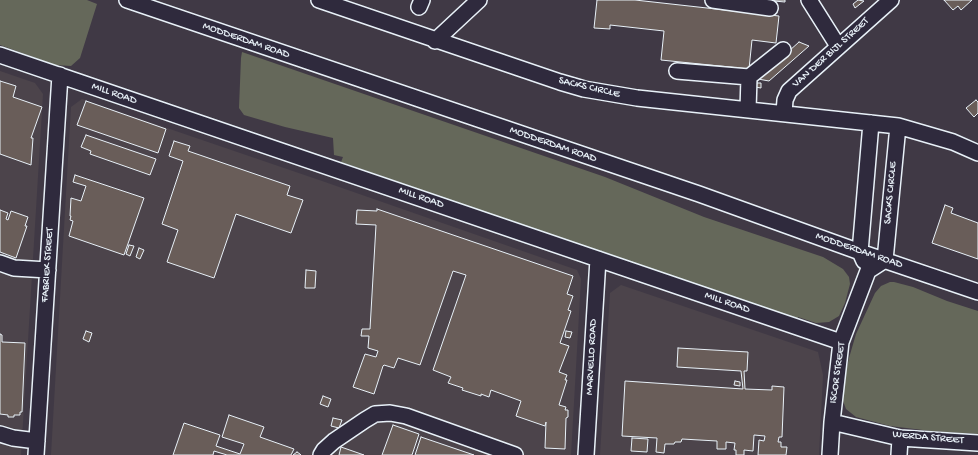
<!DOCTYPE html>
<style>
body{margin:0}
canvas{display:block;background:#403945}
</style>
<canvas width="978" height="455"></canvas>
<script>
const g = document.querySelector('canvas').getContext('2d');
g.lineJoin = 'round';
function fill(path, color) {
  g.fillStyle = color;
  g.fill(path, 'evenodd');
}
function shape(rows) {
  const path = new Path2D();
  for (const r of rows) {
    path.moveTo(r[0], r[1]);
    for (let i = 2; i < r.length; i += 2) path.lineTo(r[i], r[i + 1]);
  }
  return path;
}
function stroke(path, color, width, dash) {
  g.strokeStyle = color;
  g.lineWidth = width;
  g.lineCap = dash ? 'butt' : 'round';
  g.setLineDash(dash || []);
  g.stroke(path);
}
function label(font, color, halo, rows, align = 'center') {
  g.font = font + ' "Gochi Hand",sans-serif';
  g.lineWidth = 4;
  g.setLineDash([]);
  g.textBaseline = 'middle';
  g.strokeStyle = halo;
  g.fillStyle = color;
  for (const [text, x, y, turn = 0] of rows) {
    g.save();
    g.translate(x, y);
    g.rotate((+turn || 0) * Math.PI / 180);
    g.textAlign = isNaN(turn) ? turn : align;
    if (halo) g.strokeText(text, 0, 0);
    g.fillText(text, 0, 0);
    g.restore();
  }
}
const built = shape([
 [0,71,35,83,43,94,21,455,0,455],
 [82,99,322,181,577,270,581,279,571,455,51,455,71,107],
 [621,285,818,352,823,375,819,455,600,455,610,293]
]);
const green = shape([
 [0,0,87,0,97,4,80,58,71,66,55,65,0,45],
 [242,52,605,177,704,217,823,257,843,269,849,277,850,284,845,303,839,316,829,322,816,323,798,317,797,320,341,162,343,157,334,155,333,138,285,127,244,115,239,108,241,58],
 [890,282,894,282,913,287,947,301,978,311,978,434,931,431,890,426,856,417,846,409,843,401,843,385,849,358,856,334,875,293,881,286]
]);
const building = shape([
 [597,0,635,0,779,16,776,43,752,40,749,69,661,60,664,31,610,25,610,29,594,28,597,0],
 [763,0,785,0,785,2,763,0],
 [858,0,864,1,855,8,853,4,858,0],
 [944,0,972,0,961,10,958,6,953,10,944,0],
 [799,42,809,46,769,81,758,79,799,42],
 [0,81,16,86,13,97,42,107,31,138,33,138,31,165,0,154,0,81],
 [755,83,761,83,761,88,755,87,755,83],
 [976,100,978,102,978,113,974,117,966,108,976,100],
 [86,101,166,129,158,153,77,125,86,101],
 [86,135,156,159,150,175,90,154,91,151,81,147,86,135],
 [174,141,190,146,188,151,290,186,287,195,303,200,291,233,236,214,214,278,167,262,178,230,162,224,183,161,169,156,174,141],
 [75,175,144,198,124,255,69,236,73,221,70,220,71,216,70,216,71,198,81,201,86,186,73,182,75,175],
 [945,205,953,208,951,213,978,223,978,259,932,243,945,205],
 [377,209,573,276,567,294,573,296,568,310,571,311,560,343,569,346,559,372,567,375,565,380,567,380,559,405,566,407,565,410,568,410,568,417,566,418,565,449,545,448,546,422,545,426,516,416,521,401,491,390,489,397,481,394,481,396,462,390,463,388,448,383,451,377,433,370,466,275,453,271,420,365,398,358,394,368,384,365,383,366,374,394,353,387,365,354,376,357,378,351,368,348,369,336,361,336,362,329,370,329,376,225,356,224,357,210,377,211,377,209],
 [0,210,8,213,6,219,8,220,11,211,28,217,25,226,27,226,16,258,0,252,0,210],
 [129,245,134,246,130,256,126,254,129,245],
 [139,248,144,250,140,259,136,257,139,248],
 [306,270,316,271,315,288,305,288,306,270],
 [86,331,92,333,89,342,83,339,86,331],
 [566,331,572,332,570,338,565,337,566,331],
 [0,334,2,335,2,342,25,343,22,412,20,412,20,415,14,415,14,417,8,417,8,415,0,414,0,334],
 [678,348,748,352,747,371,744,371,745,389,772,390,772,386,784,387,782,437,779,437,778,442,781,442,781,447,787,447,786,455,758,455,759,440,764,441,765,436,754,435,753,451,744,450,744,455,736,455,736,450,734,450,735,443,726,442,726,449,717,449,717,441,682,439,681,442,675,442,674,444,665,444,664,453,656,452,657,438,622,436,625,381,743,389,741,371,677,367,678,348],
 [735,381,740,382,740,386,734,385,735,381],
 [323,396,331,399,328,407,320,404,323,396],
 [229,415,264,427,260,437,294,449,291,455,227,455,214,451,213,455,173,455,184,423,220,435,216,446,240,454,244,444,222,437,229,415],
 [333,418,342,420,339,428,331,426,333,418],
 [393,425,419,434,412,455,382,455,393,425],
 [421,437,474,455,415,455,421,437],
 [632,438,648,439,647,452,631,451,632,438],
 [341,447,364,455,339,455,341,447],
 [297,452,300,454,301,455,293,455,297,452]
]);
const minor = shape([
 [127,0,699,194,860,252,978,292],
 [319,0,560,82,584,89,637,98,898,126,953,142,978,153],
 [713,0,770,8],
 [809,0,838,46],
 [419,7,422,0],
 [435,41,479,0],
 [0,55,841,342],
 [677,71,749,77,748,110],
 [749,77,783,50],
 [784,113,785,100,789,91,891,0],
 [885,260,898,126],
 [864,261,860,252,871,123],
 [0,263,14,268,48,270],
 [832,422,900,438,978,443],
 [0,434,13,438,37,441],
 [36,455,60,75],
 [321,455,324,450,334,441,365,420,375,414,390,413,406,416,515,455],
 [586,455,598,259],
 [830,455,832,422,841,342,868,271,885,260],
 [899,455,900,438]
]);
const streetNames = [
 ["MODDERDAM ROAD",246,41,19],
 ["VAN DER BIJL STREET",831,53,-42],
 ["SACKS CIRCLE",589,88,13],
 ["MILL ROAD",114,94,19],
 ["MODDERDAM ROAD",553,145,19],
 ["SACKS CIRCLE",891,193,-85],
 ["MILL ROAD",421,198,19],
 ["MODDERDAM ROAD",859,251,19],
 ["FABRIEK STREET",48,265,-86],
 ["MILL ROAD",727,303,19],
 ["MARVELLO ROAD",592,357,-87],
 ["ISCOR STREET",838,373,-82],
 ["WERDA STREET",928,438,5]
];
fill(built, '#4c444b');
fill(green, '#65685a');
fill(building, '#695d59');
stroke(building, '#e8f1f8', 1);
stroke(minor, '#e8f1f8', 18);
stroke(minor, '#2f2a3d', 15);
label('11px', '#e8f1f8', '#2f2a3d', streetNames);
</script>
